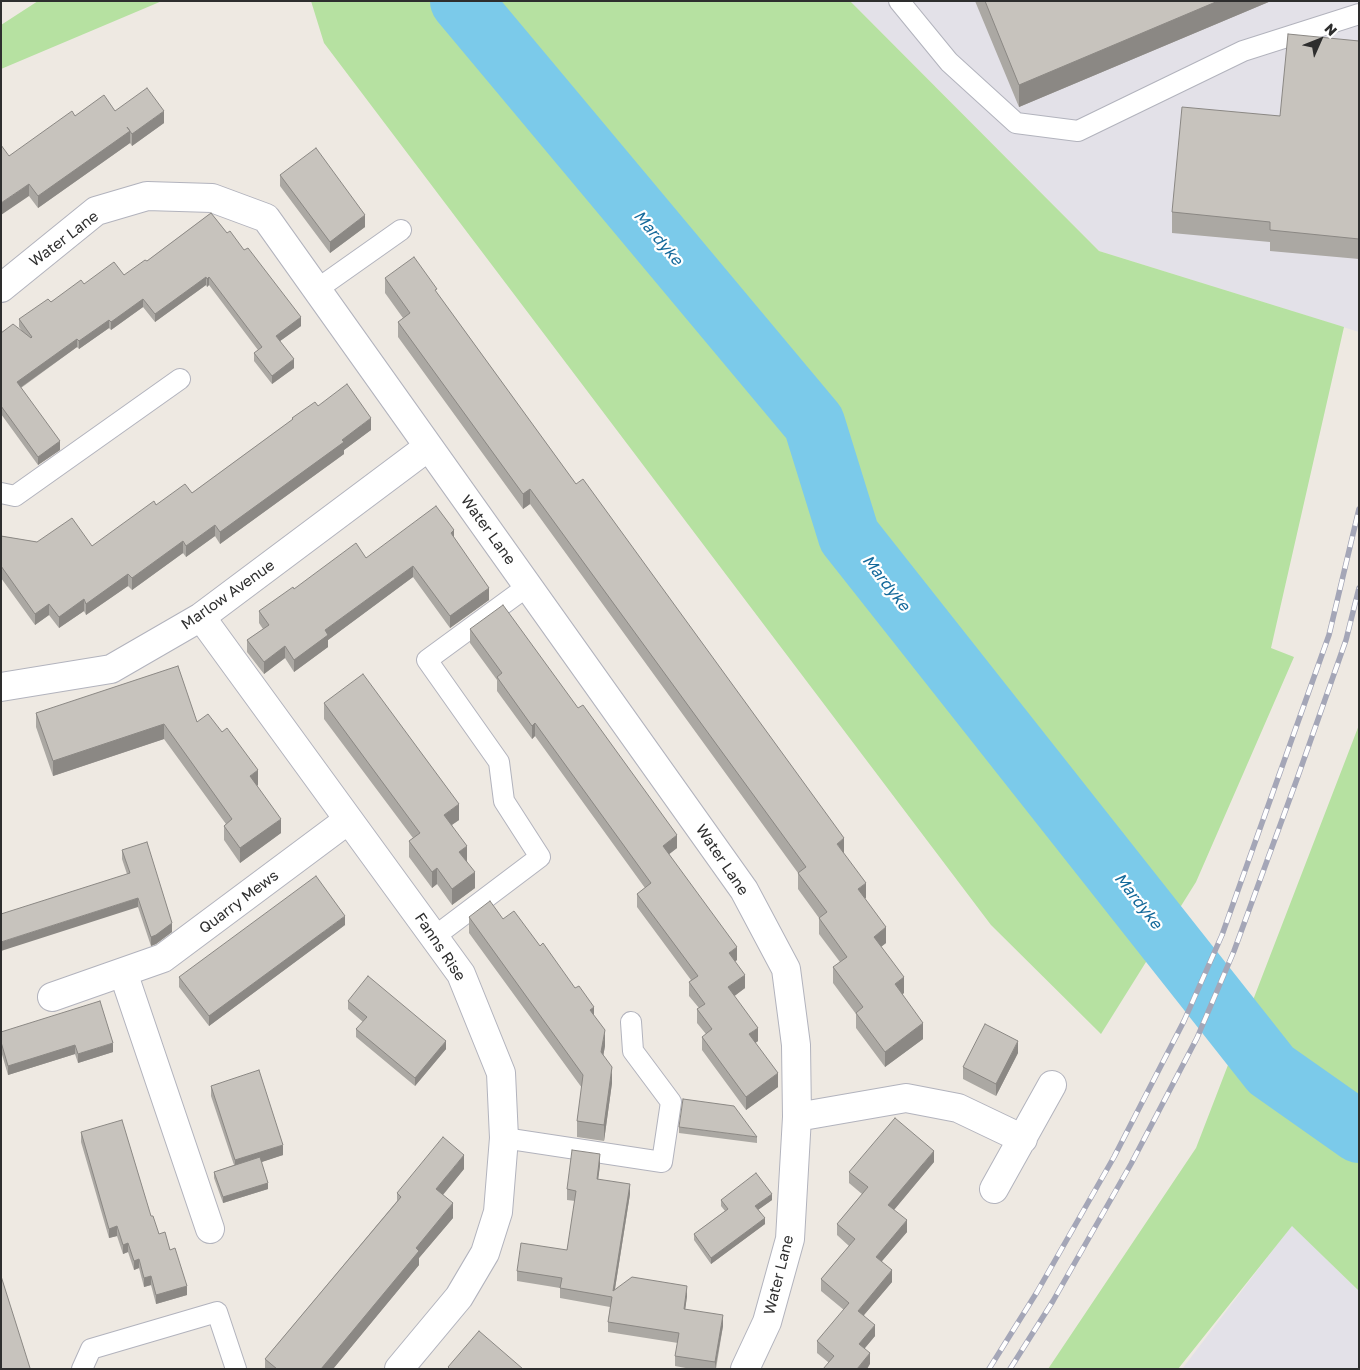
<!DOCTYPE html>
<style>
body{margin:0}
#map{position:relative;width:1360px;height:1370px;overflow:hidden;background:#eee9e2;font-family:"Golos Text",sans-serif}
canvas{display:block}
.frame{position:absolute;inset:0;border:2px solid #2e2e2e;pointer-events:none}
.north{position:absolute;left:1295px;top:15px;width:50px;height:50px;-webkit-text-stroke:4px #fff;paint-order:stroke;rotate:46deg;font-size:14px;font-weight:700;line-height:20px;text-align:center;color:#2e2e2e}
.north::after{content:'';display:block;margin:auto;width:18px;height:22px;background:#2e2e2e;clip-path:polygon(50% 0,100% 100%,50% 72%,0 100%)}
</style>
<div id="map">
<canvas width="1360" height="1370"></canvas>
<div class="frame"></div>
<div class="north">N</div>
</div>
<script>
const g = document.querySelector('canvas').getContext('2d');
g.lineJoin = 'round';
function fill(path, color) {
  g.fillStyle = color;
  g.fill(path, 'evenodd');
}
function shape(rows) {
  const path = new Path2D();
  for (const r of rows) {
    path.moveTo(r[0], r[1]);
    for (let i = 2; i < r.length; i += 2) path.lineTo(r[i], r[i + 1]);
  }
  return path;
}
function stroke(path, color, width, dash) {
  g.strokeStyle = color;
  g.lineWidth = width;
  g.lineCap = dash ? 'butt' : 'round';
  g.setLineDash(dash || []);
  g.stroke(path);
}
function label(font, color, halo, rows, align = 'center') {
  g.font = font + ' "Golos Text",sans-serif';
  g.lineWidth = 4.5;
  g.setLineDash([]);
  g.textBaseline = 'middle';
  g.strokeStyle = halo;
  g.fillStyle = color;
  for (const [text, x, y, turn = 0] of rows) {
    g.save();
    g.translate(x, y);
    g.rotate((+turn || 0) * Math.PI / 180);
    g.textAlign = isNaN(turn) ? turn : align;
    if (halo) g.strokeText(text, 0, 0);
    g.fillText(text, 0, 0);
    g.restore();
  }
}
const industrial = shape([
 [850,1,1359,1,1359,332,1099,251],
 [1292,1225,1359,1291,1359,1369,1182,1369]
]);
const green = shape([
 [38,1,162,1,1,69,1,25],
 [311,1,850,1,1099,251,1344,327,1271,648,1294,657,1196,882,1101,1034,991,925,324,43],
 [1359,725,1359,1291,1292,1226,1178,1369,1048,1369,1196,1148]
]);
const river = shape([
 [461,1,814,423,849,536,1271,1070,1359,1132]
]);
const service = shape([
 [899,1,949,62,1016,123,1078,131,1243,51,1359,14],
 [316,290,401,230],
 [1,493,15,496,180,379],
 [434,937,540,857,504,801,499,762,427,660,528,586],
 [504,1138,662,1162,671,1102,633,1051,631,1022],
 [82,1369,91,1349,217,1312,236,1369]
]);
const minor = shape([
 [1,288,96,211,147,196,212,198,266,218,744,890,786,969,796,1045,797,1117,790,1239,767,1322,745,1369],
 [201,617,461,974,501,1073,504,1138,498,1212,485,1253,459,1297,399,1369],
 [1,687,111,669,201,617,428,447],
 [123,972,210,1229],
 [52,997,163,958,348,820],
 [797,1117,906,1098,958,1108,1023,1139],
 [994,1189,1052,1085]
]);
const rail = shape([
 [989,1369,1037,1292,1114,1157,1184,1021,1222,935,1329,635,1359,509],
 [1010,1369,1053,1301,1131,1164,1197,1038,1234,951,1297,779,1346,640,1359,588]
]);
const wall = shape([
 [975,1,1271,1,1019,107],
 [1359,41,1359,259,1270,251,1270,242,1172,233,1172,212,1280,116],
 [115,111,164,123,132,146,130,143,38,208,29,196,9,156,75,116],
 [280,175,365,227,330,253,280,186],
 [211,213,301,326,280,341,294,368,272,384,254,361,254,353,258,350,209,285,207,287,206,285,155,322,143,307,111,330,109,328,79,349,77,347,21,388,60,450,38,465,1,414,1,333,22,331,19,327,19,319,84,284,124,275,147,261],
 [385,278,437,293,844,854,886,943,881,947,904,993,902,994,923,1039,885,1067,856,1028,856,1014,833,983,833,967,840,962,819,934,819,918,798,889,798,873,530,504,523,509,398,337,398,322,403,318,385,293],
 [318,406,371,430,344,450,344,454,220,544,215,536,186,557,183,553,132,590,128,586,86,615,84,611,59,628,49,615,35,625,1,578,1,536,37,542,92,546,156,505,192,493,292,420,292,418],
 [454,538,489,600,450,628,413,577,328,640,328,647,294,672,285,658,264,674,247,652,247,640,263,629,259,623,259,611,294,589,366,558],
 [470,629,677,848,669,854,737,960,735,961,745,988,734,996,758,1041,755,1043,778,1087,746,1110,702,1050,702,1037,706,1034,697,1023,697,1009,699,1008,689,996,689,982,691,980,637,907,637,894,645,888,535,736,532,739,497,691,497,680,470,643],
 [324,703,459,820,452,825,467,861,475,888,452,905,437,884,432,888,409,857,409,841,413,838,324,719],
 [36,713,197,722,258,785,257,786,281,833,240,863,224,840,224,826,226,824,164,739,53,776,36,727],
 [122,850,172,932,156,944,151,946,122,859],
 [469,917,503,919,540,946,594,1016,605,1046,603,1056,612,1083,604,1141,577,1137,577,1121,582,1088,469,933],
 [345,925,209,1026,179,987,179,977],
 [348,1001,446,1049,415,1086,356,1037,356,1029,363,1022,348,1009],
 [1,1032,113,1052,78,1063,75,1054,8,1075,1,1051],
 [1018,1053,996,1096,963,1079,963,1067],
 [211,1086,283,1155,261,1162,268,1189,223,1203,214,1178,214,1172,234,1165,211,1096],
 [679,1127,757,1137,757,1143,679,1133],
 [81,1132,151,1216,159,1234,170,1250,187,1295,156,1304,151,1285,144,1287,139,1268,134,1270,128,1252,123,1254,117,1236,109,1238,81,1142],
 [934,1162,894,1210,907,1232,882,1261,892,1282,864,1315,875,1336,865,1348,870,1364,828,1362,817,1353,817,1341,844,1310,821,1291,821,1279,849,1246,837,1235,837,1224,862,1194,849,1183,849,1172],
 [600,1165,598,1179,630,1194,615,1289,687,1296,685,1309,723,1326,716,1369,691,1369,675,1366,675,1356,678,1343,608,1332,608,1322,610,1307,560,1298,560,1288,517,1281,517,1271,567,1250,575,1201,567,1200,567,1189],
 [464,1169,443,1195,453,1218,419,1258,419,1265,333,1369,265,1369,265,1359,397,1201,397,1193],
 [721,1200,772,1200,758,1210,765,1224,711,1264,694,1240,694,1234,725,1211,721,1206]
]);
const shadedWall = shape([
 [1218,1,1271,1,1019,107,1019,85],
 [164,111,164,123,132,146,132,134],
 [130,131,130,143,38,208,38,196],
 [29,184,29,196,1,215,1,203],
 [365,215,365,227,330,253,330,242],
 [206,277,206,285,155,322,155,314],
 [209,277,209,285,207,287,207,279],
 [143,299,143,307,111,330,111,322],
 [301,317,301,326,276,344,276,336],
 [109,320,109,328,79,349,79,341],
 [77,339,77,347,17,390,17,382],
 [294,359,294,368,272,384,272,376],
 [371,418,371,430,344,450,344,454,220,544,220,532],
 [60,441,60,450,38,465,38,457],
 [530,489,530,504,523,509,523,494],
 [215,525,215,536,186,557,186,546],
 [454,530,454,541,451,533],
 [183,541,183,553,132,590,132,578],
 [413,566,413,577,328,640,328,647,294,672,294,660,325,630],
 [128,574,128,586,86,615,86,604],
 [489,588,489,600,450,628,450,616],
 [84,599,84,611,59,628,59,617],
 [49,604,49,615,35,625,35,614],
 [285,646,285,658,264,674,264,662],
 [535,723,535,736,532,739,532,726],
 [164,724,164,739,53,776,53,761],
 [258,770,258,785,250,791,250,776],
 [459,804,459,820,444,830,444,815],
 [281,819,281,833,240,863,240,848],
 [677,835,677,848,663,859,663,846],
 [844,838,844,854,837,844],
 [467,846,467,861,459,867,459,852],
 [437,868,437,884,432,888,432,872],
 [475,872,475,888,452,905,452,889],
 [866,883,866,898,858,904,858,889],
 [138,898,138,907,1,951,1,942],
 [345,916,345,925,209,1026,209,1016],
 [172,923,172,932,156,944,151,946,151,937],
 [886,927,886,943,874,952,874,937],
 [737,947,737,960,729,966,729,953],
 [745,975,745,988,728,1001,728,987],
 [904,977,904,993,895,1000,895,984],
 [594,1007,594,1023,590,1010],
 [923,1023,923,1039,885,1067,885,1052],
 [758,1028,758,1041,749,1048,749,1034],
 [605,1030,605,1046,601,1068,601,1052],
 [446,1041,446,1049,415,1086,415,1078],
 [1018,1041,1018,1053,996,1096,996,1084],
 [113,1043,113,1052,78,1063,78,1054],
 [75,1045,75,1054,8,1075,8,1066],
 [612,1067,612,1083,604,1141,604,1125],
 [778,1073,778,1087,746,1110,746,1097],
 [283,1145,283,1155,235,1171,235,1160],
 [934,1151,934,1162,888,1217,888,1205],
 [600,1154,600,1165,597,1189,597,1179],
 [464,1155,464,1169,436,1203,436,1189],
 [268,1183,268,1189,223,1203,223,1197],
 [630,1184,630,1194,613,1301,613,1291],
 [772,1194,772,1200,755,1212,755,1206],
 [453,1203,453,1218,419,1258,419,1265,333,1369,321,1369,416,1248],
 [765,1218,765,1224,711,1264,711,1258],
 [907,1220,907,1232,876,1268,876,1257],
 [117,1226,117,1236,109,1238,109,1229],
 [128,1243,128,1252,123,1254,123,1245],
 [139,1259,139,1268,134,1270,134,1261],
 [892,1270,892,1282,858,1322,858,1311],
 [151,1276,151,1285,144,1287,144,1278],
 [187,1286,187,1295,156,1304,156,1295],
 [687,1286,687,1296,684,1319,684,1309],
 [723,1315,723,1326,715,1369,715,1362],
 [875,1325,875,1336,859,1355,859,1344],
 [870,1353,870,1364,867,1369,857,1369]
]);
const building = shape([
 [985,1,1218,1,1019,85,985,1],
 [1288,34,1359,41,1359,239,1270,230,1270,222,1172,212,1182,107,1280,116,1288,34],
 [147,88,164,111,132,134,127,127,130,131,38,196,29,184,1,203,1,145,9,156,72,111,75,116,104,95,115,111,147,88],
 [316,148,365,215,330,242,280,175,316,148],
 [211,213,227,233,230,231,244,250,248,248,301,317,276,336,294,359,272,376,254,353,262,347,209,277,207,279,206,277,155,314,143,299,111,322,109,320,79,341,77,339,17,382,60,441,38,457,1,406,1,333,13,324,31,338,32,337,19,319,48,299,51,302,81,280,84,284,114,262,124,275,145,260,147,261,211,213],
 [414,257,437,289,435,290,576,484,583,479,844,838,837,844,866,883,858,889,886,927,874,937,904,977,895,984,923,1023,885,1052,856,1013,863,1007,833,967,847,957,819,918,827,912,798,873,806,867,530,489,523,494,398,322,410,313,385,278,414,257],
 [347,384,371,418,342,440,344,442,220,532,215,525,186,546,183,541,132,578,128,574,86,604,84,599,59,617,49,604,35,614,1,566,1,536,37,542,72,518,92,546,154,501,156,505,185,484,192,493,293,419,292,418,315,402,318,406,347,384],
 [436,506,454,530,451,533,489,588,450,616,413,566,325,630,328,635,294,660,285,646,264,662,247,640,269,625,259,611,293,587,294,589,356,543,366,558,436,506],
 [503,605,578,708,583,705,677,835,663,846,737,947,729,953,745,975,728,987,758,1028,749,1034,778,1073,746,1097,702,1037,712,1029,697,1009,705,1004,689,982,698,976,637,894,651,883,535,723,532,726,497,677,502,673,470,629,503,605],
 [178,666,197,722,208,714,222,732,227,728,258,770,250,776,281,819,240,848,224,826,232,819,164,724,53,761,36,713,178,666],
 [363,674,459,804,444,815,467,846,459,852,475,872,452,889,437,868,432,872,409,841,420,833,324,703,363,674],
 [147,842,172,923,156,935,151,937,138,898,1,942,1,914,130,873,122,850,147,842],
 [316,876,345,916,209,1016,179,977,316,876],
 [490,901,503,919,514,911,540,946,543,943,575,988,579,986,594,1007,590,1010,605,1030,601,1052,612,1067,604,1125,577,1121,583,1075,469,917,490,901],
 [368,976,446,1041,415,1078,356,1029,367,1017,348,1001,368,976],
 [100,1001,113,1043,78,1054,75,1045,8,1066,1,1042,1,1032,100,1001],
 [985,1024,1018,1041,996,1084,963,1067,985,1024],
 [259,1070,283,1145,235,1160,211,1086,259,1070],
 [683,1099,734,1106,757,1137,679,1127,683,1099],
 [895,1118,934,1151,888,1205,907,1220,876,1257,892,1270,858,1311,875,1325,859,1344,870,1353,857,1369,823,1369,834,1356,817,1341,849,1303,821,1279,855,1239,837,1224,868,1187,849,1172,895,1118],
 [122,1120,151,1216,153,1216,159,1234,165,1232,170,1250,175,1248,187,1286,156,1295,151,1276,144,1278,139,1259,134,1261,128,1243,123,1245,117,1226,109,1229,81,1132,122,1120],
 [443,1137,464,1155,436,1189,453,1203,416,1248,419,1251,321,1369,277,1369,265,1359,401,1197,397,1193,443,1137],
 [572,1150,600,1154,597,1179,630,1184,613,1291,632,1277,687,1286,684,1309,723,1315,715,1362,675,1356,679,1333,608,1322,612,1297,560,1288,562,1278,517,1271,521,1243,567,1250,576,1191,567,1189,572,1150],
 [260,1157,268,1183,223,1197,214,1172,260,1157],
 [756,1173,772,1194,755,1206,765,1218,711,1258,694,1234,728,1209,721,1200,756,1173],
 [1,1276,30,1368,29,1369,1,1369,1,1276],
 [479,1331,523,1369,450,1369,448,1367,479,1331]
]);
const streetNames = [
 ["Water Lane",64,239,-37],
 ["Water Lane",488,530,54],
 ["Marlow Avenue",228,595,-35],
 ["Water Lane",722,860,56],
 ["Quarry Mews",239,902,-37],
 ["Fanns Rise",440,947,56],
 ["Water Lane",779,1275,-76]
];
const waterNames = [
 ["Mardyke",658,238,50],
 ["Mardyke",886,583,52],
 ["Mardyke",1138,901,52]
];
fill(industrial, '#e3e1e8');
fill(green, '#b6e1a1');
stroke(river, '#7bcaea', 62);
stroke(service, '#b2b3bd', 22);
stroke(minor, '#b2b3bd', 30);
stroke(service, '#fff', 20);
stroke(minor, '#fff', 28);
stroke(rail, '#a4a6b7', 5.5);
stroke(rail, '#fff', 4, [11]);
fill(wall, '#aba8a3');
fill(shadedWall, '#8b8884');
fill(building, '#c7c3bd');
stroke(building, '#8b8884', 1);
label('15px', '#2e2e2e', '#fff', streetNames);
label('italic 16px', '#156a9b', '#fff', waterNames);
</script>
